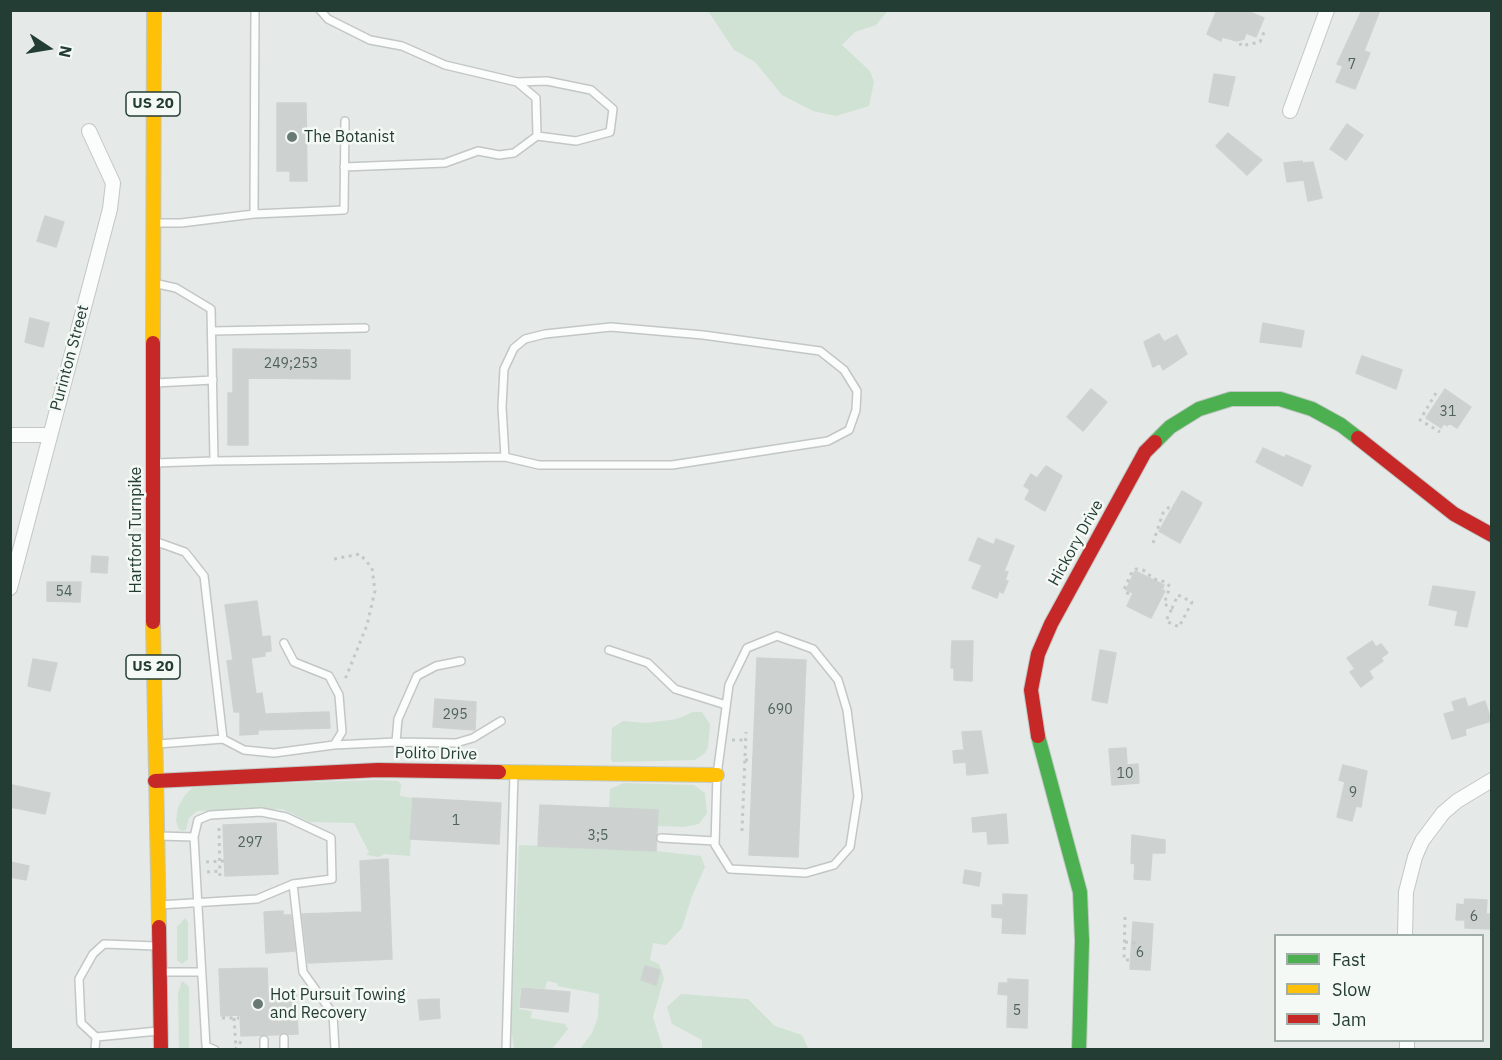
<!DOCTYPE html>
<style>
body{margin:0}
#map{position:relative;width:1502px;height:1060px;overflow:hidden;background:#e5eae8;font-family:"IBM Plex Sans",sans-serif}
canvas{display:block}
.frame{position:absolute;inset:0;border:12px solid #243d34;pointer-events:none}
.legend{position:absolute;left:1274px;top:934px;width:210px;height:108px;box-sizing:border-box;background:#f4f9f6;border:2px solid #a1aea8;margin:0;padding:8px 10px;list-style:none;font-size:18px;color:#243d34}
.legend li{display:flex;align-items:center;gap:12px;height:30px}
.legend b{width:30px;border:2px solid #a1aea8}
.north{position:absolute;left:18px;top:18px;width:60px;height:60px;-webkit-text-stroke:4px #f4f9f6;paint-order:stroke;rotate:102deg;font-size:16px;font-weight:700;line-height:24px;text-align:center;color:#243d34}
.north::after{content:'';display:block;margin:auto;width:21px;height:27px;background:#243d34;clip-path:polygon(50% 0,100% 100%,50% 72%,0 100%)}
</style>
<div id="map">
<canvas width="1502" height="1060"></canvas>
<div class="frame"></div>
<ul class="legend">
<li><b style="height:8px;background:#4caf50"></b>Fast</li>
<li><b style="height:8px;background:#ffc107"></b>Slow</li>
<li><b style="height:8px;background:#c62828"></b>Jam</li>
</ul>
<div class="north">N</div>
</div>
<script>
const g = document.querySelector('canvas').getContext('2d');
g.lineJoin = 'round';
function fill(path, color) {
  g.fillStyle = color;
  g.fill(path, 'evenodd');
}
function shape(rows) {
  const path = new Path2D();
  for (const r of rows) {
    path.moveTo(r[0], r[1]);
    for (let i = 2; i < r.length; i += 2) path.lineTo(r[i], r[i + 1]);
  }
  return path;
}
function stroke(path, color, width, dash) {
  g.strokeStyle = color;
  g.lineWidth = width;
  g.lineCap = dash ? 'butt' : 'round';
  g.setLineDash(dash || []);
  g.stroke(path);
}
function label(font, color, halo, rows, align = 'center') {
  g.font = font + ' "IBM Plex Sans",sans-serif';
  g.lineWidth = 5;
  g.setLineDash([]);
  g.textBaseline = 'middle';
  g.strokeStyle = halo;
  g.fillStyle = color;
  for (const [text, x, y, turn = 0] of rows) {
    g.save();
    g.translate(x, y);
    g.rotate((+turn || 0) * Math.PI / 180);
    g.textAlign = isNaN(turn) ? turn : align;
    if (halo) g.strokeText(text, 0, 0);
    g.fillText(text, 0, 0);
    g.restore();
  }
}
const green = shape([
 [708,11,888,11,876,25,855,32,842,45,870,71,874,82,869,106,836,116,813,111,782,95,755,62,734,50],
 [693,712,702,712,710,724,708,747,705,753,695,760,613,762,611,759,612,728,623,721,646,723,677,719],
 [375,780,398,781,401,784,400,796,413,798,410,856,384,854,379,857,366,855,369,852,354,823,310,822,282,809,197,811,189,818,186,830,182,831,178,828,176,820,178,807,185,795,194,786],
 [624,783,694,785,705,793,707,813,699,824,684,827,657,826,609,808,610,789],
 [519,845,656,851,701,856,705,867,692,896,682,928,666,945,653,943,650,960,659,964,664,978,653,1017,663,1049,580,1049,592,1033,598,1017,599,994,558,986,557,983,547,981,545,989,521,987,519,1009,532,1011,531,1018,565,1024,568,1029,552,1049,514,1048,511,1028],
 [185,918,188,922,188,959,182,964,177,960,177,927],
 [182,981,189,987,189,1049,179,1049,178,993],
 [681,994,748,999,775,1026,802,1035,808,1048,702,1049,702,1040,672,1024,667,1007]
]);
const building = shape([
 [1217,10,1245,10,1264,18,1256,37,1246,33,1244,39,1237,41,1222,37,1221,41,1207,34,1217,10],
 [1362,10,1380,10,1364,51,1370,53,1355,89,1336,82,1343,66,1337,64,1362,10],
 [1214,74,1235,77,1228,106,1209,102,1214,74],
 [277,103,306,103,307,181,290,181,290,171,277,171,277,103],
 [1347,124,1363,135,1346,160,1330,149,1347,124],
 [1228,133,1262,160,1247,175,1216,146,1228,133],
 [1302,161,1303,163,1313,162,1322,198,1308,201,1304,180,1287,182,1284,163,1302,161],
 [45,216,64,222,56,247,37,241,45,216],
 [30,318,49,323,43,347,25,342,30,318],
 [1263,323,1304,331,1301,347,1260,342,1263,323],
 [1159,334,1164,342,1177,335,1187,354,1163,370,1160,363,1153,367,1144,342,1159,334],
 [233,349,350,350,350,379,248,378,248,445,228,445,228,393,233,393,233,349],
 [1362,356,1402,370,1396,389,1356,373,1362,356],
 [1091,389,1107,402,1083,431,1067,417,1091,389],
 [1445,389,1471,407,1457,428,1449,423,1447,426,1444,423,1441,428,1426,418,1445,389],
 [1263,448,1285,458,1286,455,1311,466,1302,486,1256,462,1263,448],
 [1046,466,1062,476,1045,511,1025,499,1030,490,1024,486,1031,474,1037,478,1046,466],
 [1182,491,1202,503,1180,543,1159,531,1182,491],
 [978,538,994,545,996,539,1014,546,1004,571,1008,572,1005,580,1008,581,1003,593,999,591,997,598,972,588,982,565,969,560,978,538],
 [92,556,108,557,107,573,91,572,92,556],
 [1135,571,1164,585,1162,590,1165,591,1151,618,1127,606,1133,593,1126,590,1135,571],
 [47,582,81,582,80,602,47,601,47,582],
 [1433,586,1475,592,1467,627,1455,625,1458,611,1429,605,1433,586],
 [257,601,262,637,270,636,271,651,265,652,265,656,251,658,256,694,262,693,265,714,329,712,330,728,258,730,258,734,240,735,240,712,234,712,227,661,233,660,225,605,257,601],
 [952,641,973,641,972,681,954,680,954,668,951,668,952,641],
 [1372,641,1376,647,1381,644,1388,653,1381,658,1383,661,1369,671,1373,678,1361,687,1350,672,1355,669,1347,658,1372,641],
 [1100,650,1116,653,1107,703,1092,700,1100,650],
 [757,658,806,660,798,857,749,855,757,658],
 [33,659,57,663,50,691,28,686,33,659],
 [1465,698,1468,707,1485,701,1491,721,1465,729,1466,735,1452,739,1444,714,1455,711,1452,702,1465,698],
 [435,699,476,702,475,730,433,727,435,699],
 [981,731,988,773,967,775,966,762,954,763,953,751,964,750,962,732,981,731],
 [1126,748,1127,765,1138,764,1139,783,1112,785,1109,749,1126,748],
 [1343,765,1367,771,1361,807,1356,806,1352,821,1337,817,1345,782,1339,780,1343,765],
 [12,785,50,793,45,814,10,807,12,785],
 [413,798,501,803,499,844,410,839,413,798],
 [540,805,658,810,656,851,538,846,540,805],
 [1006,814,1008,843,988,844,987,831,973,832,972,818,1006,814],
 [276,823,278,874,225,876,223,825,276,823],
 [1132,835,1165,840,1165,853,1152,853,1150,880,1134,879,1135,864,1131,863,1132,835],
 [388,859,392,959,308,963,302,914,362,912,360,861,388,859],
 [10,862,29,866,26,880,10,877,10,862],
 [965,870,981,873,979,886,963,883,965,870],
 [1003,894,1027,895,1025,934,1002,933,1003,918,992,917,992,905,1003,905,1003,894],
 [1465,899,1487,900,1486,914,1491,914,1491,929,1465,928,1465,920,1456,920,1457,904,1464,905,1465,899],
 [283,911,283,915,291,915,295,951,266,953,264,912,283,911],
 [1133,922,1153,924,1150,970,1130,969,1133,922],
 [645,966,660,970,656,985,641,980,645,966],
 [267,968,268,994,296,993,298,1034,241,1036,240,1015,221,1016,219,969,267,968],
 [1008,979,1028,980,1027,1028,1007,1027,1008,995,998,994,999,983,1008,983,1008,979],
 [522,988,570,992,568,1012,520,1007,522,988],
 [439,999,440,1018,420,1020,418,1000,439,999]
]);
const path = shape([
 [1240,43,1241,46,1260,42,1264,32],
 [1436,393,1420,420,1440,432],
 [1153,543,1163,513,1170,506,1174,506],
 [334,559,360,554,372,568,375,591,367,625,344,682],
 [1129,594,1125,592,1125,587,1132,572,1136,569,1143,570,1154,579,1166,582,1170,587,1164,604,1172,608,1178,595,1192,602,1179,627,1166,621,1172,608],
 [732,740,746,740],
 [745,760,753,760],
 [219,828,220,880],
 [742,831,746,732],
 [206,862,225,861],
 [207,872,220,871],
 [1125,917,1124,960,1130,960],
 [1125,942,1138,943],
 [222,1018,239,1018],
 [234,1018,236,1048],
 [235,1050,242,1040]
]);
const lane = shape([
 [320,10,328,19,370,40,402,46,445,65,517,82,547,81,591,90,613,109,610,132,576,141,537,136,536,98,517,82],
 [344,167,445,163,478,151,499,155,514,153,537,136],
 [254,214,344,210,345,121],
 [156,223,181,223,254,214,255,10],
 [212,331,365,328],
 [155,383,213,380],
 [214,461,505,457,539,465,672,465,828,441,849,430,856,410,857,391,844,370,820,351,703,335,611,327,545,334,525,339,514,348,504,369,502,407,505,457],
 [154,463,214,461,211,309,176,288,158,284],
 [157,542,185,552,204,576,223,739,158,744],
 [777,636,813,649,838,680,847,710,858,796,850,847,834,865,806,873,730,869,715,845,717,775,729,685,747,648,777,636],
 [609,650,648,663,675,689,726,705],
 [223,739,244,750,274,753,334,745,342,732,339,695,329,676,294,662,284,643],
 [396,742,398,719,417,676,436,666,461,661],
 [334,745,396,742,456,743,473,738,501,721],
 [159,836,194,837,206,1046,215,1050],
 [194,837,198,820,210,815,261,812,286,817,331,838,332,879,293,884],
 [661,838,715,841],
 [159,905,257,899,293,884,303,972,333,1014,335,1050],
 [162,972,201,972],
 [96,1037,81,1023,79,979,93,954,104,944,156,946],
 [95,1050,96,1037,158,1031],
 [264,1050,264,1040],
 [284,1050,284,1038],
 [506,1050,514,773]
]);
const street = shape([
 [1290,111,1327,10],
 [10,435,50,435],
 [10,588,110,209,113,183,89,131],
 [1405,936,1406,892,1415,857,1422,841,1443,813,1457,801,1492,780],
 [1407,1040,1407,1050]
]);
const fast = shape([
 [1155,442,1170,427,1199,409,1231,399,1280,399,1312,409,1341,425,1358,438],
 [1038,736,1080,892,1082,941,1079,1050]
]);
const slow = shape([
 [153,343,154,10],
 [153,622,159,927],
 [499,772,717,775]
]);
const jam = shape([
 [1358,438,1454,514,1492,535],
 [153,622,153,343],
 [1038,736,1031,690,1038,654,1051,624,1145,452,1155,442],
 [155,781,378,770,499,772],
 [159,927,161,1050]
]);
const markers = [
 [292,137,6,"#687a73"],
 [258,1004,6,"#687a73"]
];
const numberNames = [
 ["7",1352,65],
 ["249;253",291,364],
 ["31",1448,412],
 ["54",64,592],
 ["690",780,710],
 ["295",455,715],
 ["10",1125,774],
 ["9",1353,793],
 ["1",456,821],
 ["3;5",598,836],
 ["297",250,843],
 ["6",1474,917],
 ["6",1140,953],
 ["5",1017,1011]
];
const shields = [
 [153,104,54],
 [153,667,54]
];
const shieldNames = [
 ["US 20",153,104],
 ["US 20",153,667]
];
const poiNames = [
 ["The Botanist",304,137],
 ["Hot Pursuit Towing",270,995],
 ["and Recovery",270,1013]
];
const streetNames = [
 ["Purinton Street",70,358,-75],
 ["Hartford Turnpike",136,530,-90],
 ["Hickory Drive",1076,543,-61],
 ["Polito Drive",436,754,1]
];
fill(green, '#cfe2d4');
fill(building, '#cdd1cf');
stroke(building, '#ced3d1', 1.5);
stroke(lane, '#c2c7c5', 10);
stroke(street, '#c2c7c5', 16);
stroke(fast, '#c1c8c5', 16);
stroke(slow, '#c1c8c5', 16);
stroke(jam, '#c1c8c5', 16);
stroke(path, '#c2cac6', 3, [3, 4.5]);
stroke(lane, '#fbfcfc', 7);
stroke(street, '#fbfcfc', 14);
stroke(fast, '#4caf50', 14);
stroke(slow, '#ffc107', 14);
stroke(jam, '#c62828', 14);
for (const [x, y, r, color] of markers) {
  const dot = new Path2D();
  dot.arc(x, y, r, 0, 2 * Math.PI);
  g.fillStyle = color;
  g.fill(dot);
  stroke(dot, '#f4f9f6', 2);
}
label('14px', '#4f635c', null, numberNames);
for (const [x, y, w] of shields) {
  const box = new Path2D();
  box.roundRect(x - w / 2, y - 12, w, 24, 4.5);
  g.fillStyle = '#f4f9f6';
  g.fill(box);
  stroke(box, '#243d34', 1.5);
}
label('bold 15px', '#243d34', null, shieldNames);
label('16px', '#243d34', '#f4f9f6', poiNames, 'left');
label('16px', '#243d34', '#f4f9f6', streetNames);
</script>
